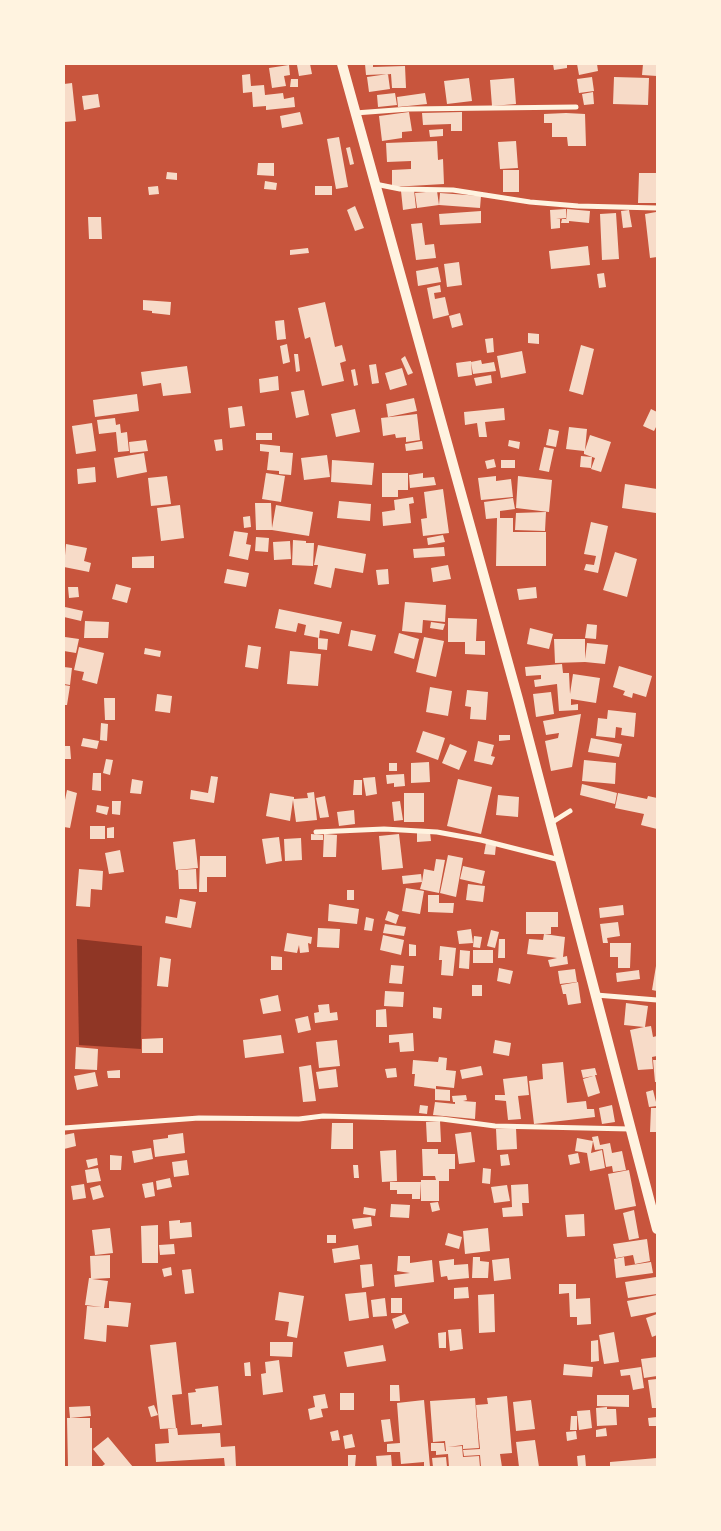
<!DOCTYPE html>
<style>
body{margin:0}
#map{position:relative;width:721px;height:1531px;overflow:hidden;background:#c8553d;font-family:"DejaVu Sans",sans-serif}
canvas{display:block}
.frame{position:absolute;inset:0;border:65px solid #fff3e0;pointer-events:none}
</style>
<div id="map">
<canvas width="721" height="1531"></canvas>
<div class="frame"></div>
</div>
<script>
const g = document.querySelector('canvas').getContext('2d');
g.lineJoin = 'round';
function fill(path, color) {
  g.fillStyle = color;
  g.fill(path, 'evenodd');
}
function shape(rows) {
  const path = new Path2D();
  for (const r of rows) {
    path.moveTo(r[0], r[1]);
    for (let i = 2; i < r.length; i += 2) path.lineTo(r[i], r[i + 1]);
  }
  return path;
}
function stroke(path, color, width, dash) {
  g.strokeStyle = color;
  g.lineWidth = width;
  g.lineCap = dash ? 'butt' : 'round';
  g.setLineDash(dash || []);
  g.stroke(path);
}
const water = shape([
 [77,939,142,946,141,1049,79,1045]
]);
const building = shape([
 [310,64,312,74,299,76,297,65],
 [365,64,373,64,373,67,405,66,406,88,392,88,391,74,366,75],
 [553,64,567,64,567,68,554,70],
 [577,64,597,64,598,71,579,75],
 [643,64,657,64,657,76,642,75],
 [289,65,290,75,284,76,286,86,272,88,269,68],
 [250,74,251,86,264,85,265,95,283,93,284,99,294,97,295,107,266,110,266,106,253,107,252,92,243,93,242,75],
 [388,74,390,89,369,92,367,77],
 [592,77,594,91,579,93,577,79],
 [614,77,649,78,648,105,613,104],
 [469,78,472,101,447,104,444,81],
 [514,78,516,104,492,106,490,80],
 [291,79,298,79,298,87,290,87],
 [72,83,76,121,64,122,64,84],
 [593,92,594,104,584,105,582,94],
 [395,93,397,105,378,107,377,95],
 [425,93,427,104,398,107,397,97],
 [98,94,100,107,84,110,82,96],
 [300,112,303,124,282,128,280,116],
 [409,112,412,131,402,132,402,138,382,141,379,116],
 [462,112,462,131,451,131,451,124,423,125,422,113],
 [566,113,585,114,586,146,568,146,567,137,552,137,552,123,544,123,544,114],
 [443,129,443,136,430,137,429,130],
 [339,137,348,187,336,189,327,139],
 [437,141,438,160,443,159,444,184,392,187,392,170,411,169,411,161,387,162,386,143],
 [516,141,518,168,500,169,498,142],
 [350,147,354,164,350,165,346,148],
 [258,163,274,163,274,176,257,175],
 [503,170,519,170,519,192,503,192],
 [167,172,177,173,177,180,166,179],
 [639,173,657,173,657,203,638,203],
 [265,181,277,183,276,190,264,189],
 [158,186,159,194,149,195,148,187],
 [315,186,332,186,332,195,315,195],
 [414,190,416,208,403,210,401,191],
 [437,191,439,205,417,208,415,193],
 [440,193,481,196,480,208,439,205],
 [355,206,364,228,355,231,347,210],
 [566,209,566,218,556,219,560,219,560,228,551,229,550,210],
 [567,209,590,211,589,223,569,221,569,223,561,223,562,219,566,219,566,221],
 [629,210,632,227,623,228,621,211],
 [481,211,481,223,440,225,439,214],
 [656,212,657,257,650,258,645,214],
 [616,213,619,259,602,260,600,214],
 [88,217,101,217,102,239,89,239],
 [422,223,425,245,434,244,436,258,416,260,411,224],
 [588,246,590,265,551,269,549,251],
 [308,248,309,253,290,255,290,250],
 [459,262,462,285,447,287,444,264],
 [438,267,441,282,418,286,416,271],
 [604,273,606,287,599,288,597,274],
 [440,285,441,292,434,293,435,299,445,297,449,315,433,319,427,288],
 [143,300,171,302,170,315,152,313,152,311,143,310],
 [325,302,335,347,342,345,346,361,340,363,344,381,322,386,310,337,305,339,298,308],
 [460,313,463,325,452,328,449,316],
 [284,320,286,339,277,340,275,321],
 [528,333,539,334,539,344,528,343],
 [493,338,494,352,487,353,485,339],
 [287,344,290,362,283,364,280,346],
 [581,345,594,349,583,395,569,391],
 [522,351,526,373,501,378,497,356],
 [294,354,298,354,300,371,296,372],
 [405,356,413,373,408,375,401,359],
 [481,360,482,364,494,362,496,371,473,374,471,362],
 [471,361,472,375,458,377,456,363],
 [376,364,379,383,372,384,369,365],
 [187,366,191,393,163,396,161,383,143,386,141,372],
 [402,368,407,385,390,390,385,373],
 [355,369,358,385,354,386,351,370],
 [491,375,492,383,476,386,474,378],
 [278,376,279,390,260,393,259,379],
 [304,390,309,415,296,418,291,392],
 [137,394,139,411,95,417,93,400],
 [414,398,417,411,388,417,386,404],
 [242,406,245,426,230,428,228,408],
 [504,408,505,420,485,422,487,437,479,437,477,423,465,425,464,412],
 [355,409,360,432,336,437,331,414],
 [651,409,657,412,657,425,654,431,643,426],
 [417,414,420,440,406,442,406,437,396,438,395,434,383,436,381,418],
 [115,418,116,425,120,424,121,433,127,432,129,451,118,452,116,432,99,434,97,420],
 [92,423,96,451,76,454,72,426],
 [569,427,587,429,585,450,590,435,611,442,601,472,591,469,595,458,584,454,584,451,566,449],
 [549,429,559,431,556,447,546,445],
 [256,433,272,433,272,440,256,440],
 [222,439,223,450,216,451,214,440],
 [146,440,148,451,130,453,129,442],
 [509,440,520,442,519,449,508,446],
 [422,441,423,449,406,451,405,444],
 [260,444,280,446,280,452,293,453,291,475,279,474,279,471,267,470,269,452,260,451],
 [544,447,554,449,549,472,539,470],
 [144,453,147,472,117,478,114,458],
 [327,455,330,477,304,480,301,458],
 [581,456,592,457,591,468,580,467],
 [494,459,496,467,487,469,485,461],
 [332,460,374,463,372,485,331,482],
 [501,460,515,460,515,468,501,468],
 [95,467,96,482,78,484,77,469],
 [266,473,285,476,281,502,262,499],
 [382,473,408,473,408,490,398,490,398,497,382,497],
 [423,473,423,478,434,477,436,485,410,488,409,475],
 [167,476,171,504,151,506,148,478],
 [496,476,496,481,511,479,513,497,481,500,478,478],
 [518,476,552,480,549,512,516,508],
 [625,484,657,489,656,513,622,508],
 [443,489,449,533,423,536,421,519,427,518,424,492],
 [413,497,414,503,409,504,411,523,383,526,382,512,395,510,394,500],
 [513,498,515,509,500,511,500,518,513,518,513,532,546,532,546,566,496,566,497,518,486,519,484,502],
 [339,501,371,504,370,521,337,518],
 [255,503,271,503,272,528,276,505,313,512,309,536,272,530,256,530],
 [180,505,184,538,161,541,157,508],
 [546,512,545,531,515,530,516,513],
 [250,516,251,527,244,528,243,517],
 [591,522,608,526,598,573,584,570,586,564,594,565,596,556,584,554],
 [234,531,248,533,246,544,251,545,248,560,229,556],
 [443,535,445,542,428,545,427,538],
 [256,537,269,538,268,552,255,551],
 [293,540,306,541,306,543,314,543,313,566,292,565],
 [290,541,291,559,274,560,273,542],
 [66,544,87,548,84,561,91,563,89,572,64,567],
 [318,545,366,554,363,573,335,568,331,588,314,584,318,565,314,565],
 [444,547,445,556,414,558,413,549],
 [615,552,637,559,627,597,603,590],
 [154,556,154,568,132,568,132,557],
 [448,565,451,579,433,582,431,568],
 [227,569,249,573,246,587,224,583],
 [388,569,389,584,378,585,376,570],
 [116,584,131,588,127,603,112,599],
 [68,587,78,587,79,597,69,598],
 [536,587,537,598,519,600,517,589],
 [405,602,446,605,445,622,423,620,422,633,402,631],
 [65,607,83,611,81,621,64,617],
 [279,609,342,622,339,634,320,630,319,638,304,635,306,625,298,623,296,632,275,628],
 [448,618,477,619,476,641,485,641,485,655,465,654,465,642,448,642],
 [85,621,109,622,108,638,84,638],
 [431,622,445,624,443,630,430,628],
 [587,624,597,625,596,639,585,638],
 [530,628,553,634,549,649,527,644],
 [351,630,376,635,372,651,348,646],
 [399,633,419,639,414,659,394,653],
 [65,637,79,639,76,653,64,651],
 [424,637,444,641,436,677,416,672],
 [318,638,328,639,327,650,318,649],
 [554,639,585,639,585,659,587,643,608,645,605,664,585,662,555,663],
 [248,645,261,647,258,669,245,667],
 [79,647,104,653,97,684,82,680,84,672,74,670],
 [145,648,161,651,160,657,144,654],
 [290,651,321,654,318,686,287,684],
 [562,664,563,673,569,673,570,694,573,674,600,678,596,703,571,699,571,705,578,704,578,710,559,711,557,684,535,687,534,680,541,679,541,675,526,676,525,667],
 [619,666,652,676,646,697,633,693,632,698,623,695,625,691,613,687],
 [64,667,72,668,70,685,64,684],
 [64,685,70,686,67,705,64,705],
 [430,687,452,691,448,716,426,712],
 [467,690,488,692,486,720,470,719,471,707,465,706],
 [551,692,554,714,536,717,533,694],
 [157,694,172,696,170,713,155,711],
 [104,698,115,698,115,720,105,720],
 [608,710,636,713,634,737,621,735,622,728,616,727,615,738,596,736,598,718,607,719],
 [581,714,572,767,551,771,545,741,558,738,559,733,546,735,543,721],
 [101,723,108,724,107,741,100,740],
 [423,731,445,738,438,760,416,752],
 [499,735,510,735,510,740,499,741],
 [83,738,99,741,97,749,81,746],
 [591,738,622,744,619,757,588,752],
 [478,741,494,745,491,756,495,757,492,765,474,761],
 [450,744,467,751,459,770,442,763],
 [64,746,70,746,71,759,64,759],
 [106,759,113,760,110,775,103,773],
 [584,760,616,763,615,784,582,781],
 [429,762,430,782,411,783,411,763],
 [389,763,397,763,397,771,389,771],
 [93,773,101,773,101,791,92,790],
 [404,774,405,786,394,787,394,783,387,784,386,775],
 [211,776,218,777,214,803,190,799,191,790,208,793],
 [375,777,377,794,366,796,363,778],
 [132,779,143,781,141,794,130,793],
 [458,779,492,787,481,834,447,826],
 [354,780,362,780,362,795,353,795],
 [582,784,617,793,615,804,580,795],
 [67,790,77,793,70,828,64,827,64,805],
 [314,792,317,820,296,822,293,800,290,821,266,816,270,793,294,797,294,799,308,798,307,793],
 [404,793,424,793,424,822,404,822],
 [618,793,647,799,648,796,657,798,657,829,641,825,644,814,615,808],
 [498,795,519,797,518,817,496,815],
 [325,796,329,817,320,818,316,798],
 [112,801,121,801,120,815,112,814],
 [400,801,403,820,394,821,392,802],
 [97,805,109,807,107,815,96,812],
 [354,810,355,824,339,826,337,812],
 [90,826,105,826,105,839,90,839],
 [114,827,114,838,107,838,107,828],
 [430,832,431,841,417,842,417,833],
 [311,834,323,835,323,840,311,840],
 [324,834,337,835,336,857,323,857],
 [399,834,403,868,382,870,379,836],
 [279,837,282,861,266,864,262,839],
 [301,838,302,860,285,861,284,839],
 [195,839,198,868,176,870,173,842],
 [486,843,496,845,495,855,484,854],
 [120,850,124,872,109,874,105,853],
 [448,855,463,858,456,897,440,893],
 [200,856,226,856,226,877,207,877,207,892,199,892],
 [436,859,445,860,439,893,420,889,422,882,403,884,402,876,421,874,422,882,424,869,434,871],
 [463,866,485,871,482,884,460,879],
 [79,869,103,871,102,890,91,889,90,907,76,906],
 [196,869,197,889,179,889,178,870],
 [468,884,485,886,483,902,466,900],
 [406,888,424,891,420,914,402,911],
 [347,890,354,890,354,900,347,900],
 [428,895,439,895,439,903,454,903,453,913,428,912],
 [180,899,196,902,191,928,165,923,166,916,177,918],
 [329,904,359,909,357,924,328,921],
 [623,905,624,915,600,918,599,908],
 [388,911,399,915,396,924,385,920],
 [526,912,558,912,558,927,551,927,551,934,526,934],
 [366,917,374,919,372,931,364,930],
 [618,922,620,936,607,938,608,943,603,943,600,924],
 [385,924,406,927,404,936,383,933],
 [318,928,340,929,339,948,317,947],
 [471,929,473,943,459,944,457,931],
 [491,930,499,932,495,948,487,946],
 [287,933,312,937,311,944,308,943,309,952,300,953,299,945,297,953,284,951],
 [544,934,565,937,563,957,567,956,568,964,550,967,548,960,557,958,527,954,529,939,543,940],
 [383,935,404,940,401,955,380,950],
 [474,936,482,937,480,948,473,947],
 [499,939,505,939,505,958,498,958],
 [610,943,631,943,630,968,618,968,618,957,610,957],
 [409,944,416,945,416,956,409,956],
 [440,946,456,948,453,976,441,975,442,960,439,960],
 [460,950,470,951,469,969,459,968],
 [473,950,493,950,493,963,473,963],
 [271,956,282,957,282,970,271,970],
 [160,957,171,959,168,987,157,986],
 [391,965,404,966,402,984,389,983],
 [656,966,657,966,657,991,652,990],
 [499,968,513,971,510,984,497,981],
 [575,969,577,982,560,984,558,971],
 [639,970,640,979,617,982,616,973],
 [578,982,581,1003,568,1005,566,994,563,994,561,985],
 [472,985,482,985,482,996,472,996],
 [385,991,404,992,403,1007,384,1006],
 [278,995,281,1011,263,1014,260,999],
 [626,1003,648,1006,645,1027,651,1026,653,1037,657,1036,657,1056,652,1057,653,1069,638,1070,630,1030,644,1027,624,1025],
 [329,1004,330,1013,337,1012,338,1020,315,1023,314,1013,319,1012,318,1005],
 [433,1007,442,1008,441,1019,433,1018],
 [386,1009,387,1027,376,1027,376,1010],
 [308,1016,311,1030,298,1033,295,1019],
 [413,1033,414,1051,400,1052,399,1042,389,1043,389,1035],
 [281,1035,284,1053,245,1058,243,1040],
 [163,1038,163,1053,142,1053,142,1039],
 [337,1040,340,1066,319,1068,316,1042],
 [495,1040,511,1043,509,1056,493,1053],
 [76,1047,98,1049,97,1070,75,1069],
 [439,1057,447,1058,446,1070,456,1071,454,1088,436,1086,436,1089,414,1086,415,1074,412,1074,413,1060,438,1062],
 [653,1060,657,1060,657,1082,655,1082],
 [563,1062,567,1103,586,1101,587,1109,594,1109,595,1117,534,1124,529,1081,543,1079,542,1064],
 [311,1065,316,1101,303,1102,299,1067],
 [481,1066,483,1075,462,1079,460,1070],
 [396,1068,397,1077,387,1078,385,1069],
 [595,1068,597,1075,595,1075,600,1093,588,1097,583,1079,593,1076,583,1078,581,1070],
 [336,1069,338,1087,319,1089,316,1072],
 [120,1070,120,1078,108,1078,107,1071],
 [95,1072,98,1086,77,1090,74,1076],
 [527,1076,529,1095,518,1096,521,1119,508,1120,506,1101,495,1100,495,1095,505,1095,503,1079],
 [435,1089,450,1090,450,1101,435,1100],
 [653,1090,657,1106,649,1107,646,1092],
 [466,1095,467,1100,463,1101,476,1102,475,1119,433,1115,435,1102,455,1104,455,1102,453,1102,452,1096],
 [420,1105,428,1106,427,1114,419,1113],
 [612,1105,615,1122,602,1124,599,1108],
 [651,1108,657,1108,657,1132,650,1132],
 [440,1121,441,1142,427,1142,426,1122],
 [332,1123,353,1123,353,1149,331,1149],
 [516,1128,517,1149,497,1150,496,1129],
 [471,1132,475,1162,459,1164,455,1134],
 [74,1133,76,1146,64,1149,64,1135],
 [183,1133,185,1153,155,1157,153,1140,168,1138,168,1135],
 [598,1136,600,1145,610,1143,612,1153,622,1151,626,1170,613,1172,612,1166,606,1167,603,1149,595,1150,592,1137],
 [577,1138,593,1141,591,1153,602,1150,605,1168,590,1171,587,1153,575,1151],
 [151,1148,153,1159,134,1163,132,1151],
 [422,1149,438,1149,438,1154,455,1154,455,1169,449,1169,449,1181,439,1181,439,1201,421,1201,421,1180,436,1180,435,1176,423,1176],
 [396,1150,397,1181,382,1182,380,1151],
 [578,1153,580,1163,570,1165,568,1155],
 [508,1154,510,1165,501,1166,500,1155],
 [110,1155,122,1156,121,1170,110,1170],
 [97,1158,98,1165,88,1168,86,1160],
 [187,1160,189,1175,174,1177,172,1162],
 [353,1165,358,1165,359,1178,354,1178],
 [98,1168,101,1181,87,1183,85,1170],
 [483,1168,491,1169,490,1184,482,1183],
 [629,1170,636,1206,615,1210,608,1174],
 [170,1178,172,1187,157,1190,156,1181],
 [153,1182,155,1196,145,1198,142,1184],
 [390,1182,421,1182,420,1199,412,1199,412,1194,397,1194,397,1190,390,1190],
 [84,1184,86,1198,73,1200,71,1186],
 [528,1184,529,1203,522,1203,523,1216,503,1217,502,1208,512,1207,511,1185],
 [100,1185,104,1197,93,1200,90,1188],
 [507,1185,510,1201,494,1203,491,1187],
 [438,1202,440,1210,432,1212,430,1203],
 [391,1204,410,1205,409,1218,390,1217],
 [364,1207,376,1209,375,1216,363,1214],
 [634,1210,639,1238,629,1240,623,1213],
 [584,1214,585,1236,567,1237,565,1215],
 [371,1217,372,1226,354,1229,352,1219],
 [180,1220,180,1223,191,1222,192,1237,170,1239,169,1221],
 [158,1225,158,1263,142,1263,141,1226],
 [110,1228,113,1253,95,1255,92,1230],
 [488,1228,490,1251,465,1254,463,1231],
 [448,1233,462,1237,459,1249,445,1245],
 [327,1235,336,1235,336,1243,327,1243],
 [647,1239,650,1261,635,1264,633,1255,616,1258,613,1244],
 [174,1244,175,1254,160,1255,159,1245],
 [358,1245,360,1259,334,1263,332,1249],
 [110,1255,110,1278,92,1279,108,1281,104,1308,109,1308,109,1301,131,1303,128,1327,107,1325,106,1342,84,1339,87,1306,102,1307,85,1305,89,1278,91,1278,90,1256],
 [398,1256,410,1256,410,1263,432,1260,434,1282,395,1287,394,1275,410,1273,397,1271],
 [473,1257,480,1257,480,1261,489,1262,488,1278,472,1278],
 [624,1257,625,1266,651,1262,653,1273,616,1278,614,1259],
 [509,1258,511,1279,494,1281,492,1260],
 [454,1259,454,1265,468,1264,469,1278,448,1280,447,1276,441,1277,439,1261],
 [372,1264,374,1286,362,1288,360,1265],
 [171,1267,172,1275,164,1277,162,1269],
 [191,1269,194,1293,185,1294,182,1270],
 [656,1277,657,1294,628,1298,625,1282],
 [559,1284,576,1284,576,1299,590,1298,591,1324,577,1325,577,1317,570,1317,569,1293,559,1294],
 [468,1287,469,1298,454,1299,454,1288],
 [279,1292,304,1296,297,1338,287,1336,289,1322,275,1320],
 [366,1292,369,1318,349,1321,345,1294],
 [494,1294,495,1332,479,1333,478,1295],
 [657,1295,657,1312,631,1317,627,1301],
 [385,1298,387,1316,373,1317,371,1300],
 [391,1298,402,1298,402,1313,391,1313],
 [405,1314,409,1323,395,1329,392,1319],
 [657,1314,657,1335,652,1337,646,1318],
 [461,1329,463,1349,450,1351,448,1330],
 [446,1332,446,1348,439,1348,438,1333],
 [614,1332,619,1362,604,1364,599,1335],
 [598,1340,599,1361,591,1362,591,1341],
 [176,1342,182,1394,172,1395,176,1428,160,1429,150,1345],
 [270,1342,293,1342,292,1357,270,1356],
 [383,1345,386,1361,347,1367,344,1352],
 [657,1357,657,1376,644,1378,641,1359],
 [279,1360,283,1392,263,1395,261,1374,266,1373,265,1362],
 [250,1362,251,1376,245,1376,244,1363],
 [564,1364,593,1367,592,1377,563,1375],
 [641,1367,644,1388,633,1390,630,1375,621,1376,620,1370],
 [657,1379,657,1408,652,1408,648,1380],
 [390,1385,399,1385,400,1401,390,1401],
 [218,1386,222,1425,202,1427,202,1424,191,1425,188,1393,196,1392,195,1389],
 [340,1393,354,1393,354,1410,340,1410],
 [325,1394,328,1408,321,1409,323,1417,310,1420,308,1409,315,1407,313,1396],
 [597,1395,629,1395,629,1407,597,1406],
 [507,1396,512,1453,500,1454,502,1467,481,1467,480,1455,464,1456,463,1450,480,1449,476,1405,488,1404,487,1398],
 [475,1398,479,1448,463,1449,463,1445,448,1447,462,1446,463,1457,479,1456,480,1467,449,1467,448,1454,436,1455,436,1451,431,1451,431,1443,444,1443,445,1451,446,1451,445,1441,433,1442,430,1401],
 [424,1400,430,1467,424,1467,424,1462,401,1464,400,1452,387,1452,387,1444,400,1443,397,1403],
 [531,1400,535,1429,516,1431,513,1402],
 [154,1405,158,1415,151,1417,148,1407],
 [90,1406,91,1416,70,1418,69,1407],
 [607,1407,607,1409,616,1409,617,1425,597,1426,596,1408],
 [590,1410,592,1428,579,1430,577,1411],
 [571,1416,577,1416,577,1430,570,1430],
 [657,1417,657,1426,649,1426,648,1418],
 [67,1418,90,1418,90,1428,92,1428,92,1467,68,1467],
 [390,1419,393,1441,384,1442,381,1420],
 [177,1428,178,1435,220,1433,221,1447,235,1446,236,1467,225,1467,224,1458,156,1462,155,1444,169,1443,168,1429],
 [606,1428,607,1436,596,1437,596,1430],
 [338,1430,340,1440,332,1441,330,1432],
 [576,1431,577,1439,567,1441,566,1432],
 [352,1434,355,1447,345,1449,343,1436],
 [108,1437,133,1467,101,1467,105,1464,93,1449],
 [535,1440,539,1467,519,1467,516,1442],
 [348,1455,356,1455,355,1467,348,1467],
 [391,1455,392,1467,377,1467,376,1456],
 [585,1455,586,1467,578,1467,577,1456],
 [446,1457,447,1467,433,1467,432,1458],
 [657,1458,657,1467,610,1467,610,1462]
]);
const minor = shape([
 [355,113,409,109,576,107],
 [375,184,400,189,453,190,530,202,578,206,657,208],
 [551,823,570,811],
 [316,832,384,829,437,832,481,840,560,860],
 [596,995,657,1000],
 [64,1128,199,1118,299,1119,323,1116,442,1119,495,1126,630,1129]
]);
const primary = shape([
 [342,64,518,699,657,1229]
]);
fill(water, '#8f3625');
fill(building, '#f7dbc8');
stroke(minor, '#fff3e0', 5);
stroke(primary, '#fff3e0', 10);
</script>
